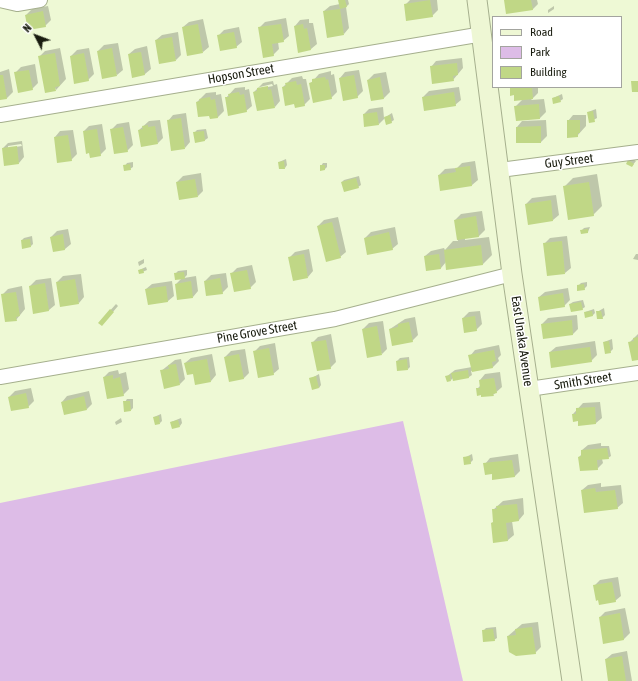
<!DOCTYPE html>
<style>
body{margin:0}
#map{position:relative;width:638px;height:681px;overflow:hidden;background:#eef9d5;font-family:"Asap Condensed",sans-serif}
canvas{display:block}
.legend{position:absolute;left:492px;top:16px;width:130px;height:72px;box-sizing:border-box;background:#fff;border:1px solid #a3a49f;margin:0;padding:5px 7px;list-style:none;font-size:12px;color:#191c0f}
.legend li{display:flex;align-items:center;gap:8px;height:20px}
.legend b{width:20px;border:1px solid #a3a49f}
.north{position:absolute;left:16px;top:16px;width:40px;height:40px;-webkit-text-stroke:3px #fff;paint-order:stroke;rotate:312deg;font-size:11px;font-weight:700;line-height:16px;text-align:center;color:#191c0f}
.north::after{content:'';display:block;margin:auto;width:14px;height:18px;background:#191c0f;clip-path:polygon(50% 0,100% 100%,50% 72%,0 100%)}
</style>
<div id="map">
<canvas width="638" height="681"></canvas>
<ul class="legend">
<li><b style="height:5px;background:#eef7d4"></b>Road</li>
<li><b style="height:11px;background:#ddbce7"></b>Park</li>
<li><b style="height:11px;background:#c0d786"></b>Building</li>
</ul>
<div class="north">N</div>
</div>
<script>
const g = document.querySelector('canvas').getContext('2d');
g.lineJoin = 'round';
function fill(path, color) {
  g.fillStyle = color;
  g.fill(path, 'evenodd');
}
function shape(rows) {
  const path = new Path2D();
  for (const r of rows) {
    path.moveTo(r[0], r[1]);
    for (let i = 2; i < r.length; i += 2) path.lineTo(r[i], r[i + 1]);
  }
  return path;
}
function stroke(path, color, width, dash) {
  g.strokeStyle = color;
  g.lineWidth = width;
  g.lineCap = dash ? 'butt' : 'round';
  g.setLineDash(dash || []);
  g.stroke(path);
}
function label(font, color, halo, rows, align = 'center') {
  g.font = font + ' "Asap Condensed",sans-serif';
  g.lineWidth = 3;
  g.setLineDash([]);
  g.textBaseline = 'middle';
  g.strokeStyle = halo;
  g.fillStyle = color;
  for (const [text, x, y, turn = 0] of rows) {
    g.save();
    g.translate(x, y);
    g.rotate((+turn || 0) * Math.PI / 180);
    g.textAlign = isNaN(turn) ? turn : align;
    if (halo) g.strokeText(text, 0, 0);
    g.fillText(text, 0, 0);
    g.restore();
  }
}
const green = shape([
 [403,421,463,681,0,681,0,503]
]);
const shadow = shape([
 [339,0,348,0,349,4,346,7,349,28,344,34,324,11,330,6,340,4],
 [410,0,437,0,438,10,432,16,405,5],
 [505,0,537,0,538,4,532,10],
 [48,6,51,20,45,26,26,15,32,9],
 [554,6,554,9,548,13,548,10],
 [286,18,289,36,283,41,278,42,279,49,273,55,259,28,265,22],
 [203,19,209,47,203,52,183,27,189,22],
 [309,19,309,23,313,23,317,44,311,49,299,51,295,26,300,20],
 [239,27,242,42,236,47,219,35,224,30],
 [178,32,181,55,176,60,156,40,162,35],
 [118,43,123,70,117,75,98,51,104,45],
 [147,46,151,69,145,74,133,76,129,54,135,49],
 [60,48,66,79,56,90,39,57,45,51],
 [89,48,94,74,88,80,71,56,77,50],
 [462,58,463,68,453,80,431,67,436,61],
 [35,64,38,83,32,89,15,73,21,67],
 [9,69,13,92,7,98,0,99,0,72],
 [359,70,363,91,357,97,340,78,345,72],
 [331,71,331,75,334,74,337,92,331,98,311,83,319,74],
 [386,72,390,92,384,98,371,100,368,80,374,74],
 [302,76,303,79,306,79,310,99,304,105,283,87,292,78],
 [273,81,274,85,277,84,280,101,275,107,254,92,263,83],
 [272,84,273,86,257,89,260,87],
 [245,87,245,90,249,89,252,106,246,111,226,98,235,88],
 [459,87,461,100,455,105,423,97,429,91],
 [511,87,538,87,538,93,531,100,544,99,546,112,540,118,517,120,515,107,523,99,514,94],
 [216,92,216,95,221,94,224,111,218,117,211,118,210,114,197,102,206,93],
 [562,94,563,99,560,101,553,98],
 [383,107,384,118,392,113,394,120,391,122,385,118,379,124,364,114,369,109],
 [596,109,597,118,590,122,588,112],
 [186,113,190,142,185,148,168,121,173,115],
 [573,115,586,115,586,126,577,136,568,121],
 [160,120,163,138,158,143,139,130,149,121],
 [546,120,547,136,541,142,517,127,522,121],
 [129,122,133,145,127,151,111,130,117,124],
 [102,124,106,149,100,155,84,131,89,126],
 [206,129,208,138,205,140,196,142,194,133,197,130],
 [73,130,77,154,71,160,55,137,60,131],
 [22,141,24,157,19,163,3,148,8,143],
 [21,144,22,146,8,148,8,146],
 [631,158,636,161,632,166,627,163],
 [286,159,287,165,285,168,279,162],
 [475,161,478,180,472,185,441,190,439,175,445,169,457,168,462,163],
 [133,162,133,167,130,169,125,166,127,163],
 [323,163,327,163,327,167,325,169,321,166],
 [201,173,203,191,198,196,177,182,183,176],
 [597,174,602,206,593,215,564,187,573,178],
 [359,176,361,185,358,187,342,182,344,180],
 [556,195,559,215,553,220,526,204,532,198],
 [482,211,485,230,479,236,465,238,465,240,489,237,492,255,483,264,446,262,441,268,427,270,425,256,431,251,444,248,445,250,453,241,458,241,455,220,461,214],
 [338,217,346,252,340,257,318,226,324,220],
 [395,227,398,244,392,249,365,238,371,232],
 [590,227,588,232,582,230,584,228],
 [68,229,71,244,65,249,54,251,51,237,57,231],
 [32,236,33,244,31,246,22,240,24,238],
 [567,236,571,268,565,273,544,244,550,238],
 [309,249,313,271,308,277,289,258,295,252],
 [636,254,638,254,638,260,633,259],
 [144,259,144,263,139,266,138,262],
 [252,265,256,282,250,288,231,274,237,268],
 [146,267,147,270,140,273,139,270],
 [187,270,187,275,184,278,196,276,198,291,193,297,176,284,182,278,175,274,178,271],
 [226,273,228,287,222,293,205,281,211,275],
 [81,274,84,297,79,303,57,282,63,276],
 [51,278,55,305,49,310,34,313,30,286,36,280],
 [172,281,174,296,168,301,149,304,146,289,152,284],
 [587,282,587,286,584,289,578,286,581,283],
 [22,286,25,309,16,320,2,295,8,289],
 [568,288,570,300,564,306,539,297,545,292],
 [583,300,585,307,582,309,570,304,573,302],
 [116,304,118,306,107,319,99,323],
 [604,308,605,315,602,318,597,312],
 [594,309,595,313,592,316,585,312],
 [480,311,482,324,476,330,463,318,469,312],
 [577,315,578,329,573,334,542,324,548,318],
 [415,317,418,335,412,341,390,329,405,319],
 [383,321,387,349,382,354,363,329,369,323],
 [331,334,336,362,330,368,313,342,318,337],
 [638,334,638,359,630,342],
 [612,339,613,349,610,352,604,342],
 [595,341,597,355,591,361,550,352,556,347],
 [275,343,279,369,273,374,254,352,260,346],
 [499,345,501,355,498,358,499,361,493,367,471,371,472,375,469,377,454,380,453,378,451,380,446,377,455,370,472,367,470,356,475,350],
 [245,349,249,373,243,379,225,357,231,351],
 [212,354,216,375,211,381,193,372,185,363,191,358],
 [409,357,410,367,408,369,397,361,400,358],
 [181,359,185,379,180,384,161,371,175,360],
 [118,370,119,374,126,372,129,389,123,395,104,377,109,372],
 [500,372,502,387,493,395,477,389,480,386,480,380,485,374],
 [319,374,321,385,319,388,310,379],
 [31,388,34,401,28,407,9,397,15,391],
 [89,391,92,404,87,409,62,402,67,396],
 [127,399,133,399,133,408,131,410,125,402],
 [600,402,602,418,596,423,579,420,573,414,583,403],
 [161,414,162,421,160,423,154,417],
 [121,418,122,422,116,425,115,422],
 [181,418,182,423,180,426,171,422],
 [601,443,601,446,609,446,611,456,608,458,602,459,603,463,597,469,579,457,582,454,582,450,588,445],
 [472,454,473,460,470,463,464,458],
 [518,454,520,471,514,477,493,473,485,464,490,458],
 [601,483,601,487,621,485,623,503,617,508,582,490,588,485],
 [523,498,524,514,519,520,512,521,514,535,508,540,494,542,493,510,503,501],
 [618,577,621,596,615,601,594,586,600,580],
 [625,608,630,633,624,639,604,643,600,617,605,612],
 [538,622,541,647,535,653,508,636,522,624],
 [496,627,497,638,494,640,483,631,486,628],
 [627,651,632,681,609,681,606,659,612,654]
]);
const building = shape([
 [338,0,345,0,347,7,340,9],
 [430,0,433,17,406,21,404,4],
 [504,0,531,0,533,10,506,14],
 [340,9,344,35,327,38,323,11],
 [43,11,46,27,28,30,25,15],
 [198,24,203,53,187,56,182,27],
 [281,24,284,42,272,44,274,56,263,58,258,27],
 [303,24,304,29,307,28,311,50,298,53,294,26],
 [234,32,237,48,220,51,217,35],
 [172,37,176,61,159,64,155,40],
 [112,48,117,76,102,79,97,51],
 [141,52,145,75,132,78,128,54],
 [55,53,60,86,55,87,56,91,45,93,38,56],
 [84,53,89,81,74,84,70,56],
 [457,63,458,75,453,76,454,81,432,84,430,66],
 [29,70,33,90,18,93,14,72],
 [0,75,3,75,7,99,0,100],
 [354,75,358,98,343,101,339,78],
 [325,77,326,80,328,79,332,99,313,103,309,83,312,82,312,79],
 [380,77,384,99,371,101,367,80],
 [296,81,297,85,301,84,305,106,295,108,294,104,285,106,282,87,286,86,285,83],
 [631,81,638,81,638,92,632,92],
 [268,86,268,90,271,89,275,108,257,111,253,92,257,91,257,88],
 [510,87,532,87,533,99,514,101,514,95,510,96],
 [239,92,240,95,244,94,247,112,228,116,225,97,229,97,228,94],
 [454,92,456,106,424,111,422,97],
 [559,96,561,102,553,104,552,98],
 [210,97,211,100,215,99,218,118,210,119,209,116,198,117,196,102,200,101,199,99],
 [539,104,540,119,516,121,514,106],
 [593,111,595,122,589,123,587,112],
 [377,112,379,125,364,127,363,114],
 [390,115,392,123,386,125,384,117],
 [181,118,185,149,171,151,167,120],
 [567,120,580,120,580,133,578,133,578,137,567,138],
 [148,125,148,127,155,126,158,144,141,147,138,130,143,129,142,126],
 [541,126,541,143,516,143,516,127],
 [123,127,128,152,114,154,110,129],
 [97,129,101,156,90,158,89,153,86,154,83,131],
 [204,131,205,141,195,143,193,132],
 [68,135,72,161,57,163,54,137],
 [17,146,19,164,4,166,2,148],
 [628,160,634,164,632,167,626,164],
 [284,161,285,169,279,169,278,162],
 [130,164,131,170,124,171,123,165],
 [320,165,325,165,325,170,320,171],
 [470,166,472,186,440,191,438,175,456,172,455,168],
 [356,178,359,188,344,192,341,182],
 [195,179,198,197,179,200,176,182],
 [589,182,594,216,568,220,563,186],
 [551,200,553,221,528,225,525,204],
 [476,216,479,237,457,240,454,220],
 [332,222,341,258,326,262,317,226],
 [588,229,588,233,581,234,580,230],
 [389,232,393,250,367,255,364,238],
 [63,234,65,250,53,252,50,237],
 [30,239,31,247,22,249,21,240],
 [562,241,565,274,547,276,543,243],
 [481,245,483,265,446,270,444,250],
 [304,254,308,278,293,281,288,257],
 [439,254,441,269,426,271,424,256],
 [143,269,144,273,139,274,138,270],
 [247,270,251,289,234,292,230,273],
 [184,272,185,279,175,280,174,273],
 [220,278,223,294,206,296,204,281],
 [75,279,79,304,60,307,56,282],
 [191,281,193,298,177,300,175,284],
 [45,283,49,311,33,314,29,286],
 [584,284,585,290,577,291,577,285],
 [166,286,168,302,148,305,145,289],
 [16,292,20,316,16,317,17,321,5,322,1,294],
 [563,293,565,307,540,311,538,297],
 [581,302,583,310,571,312,569,304],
 [110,309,114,312,102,326,98,323],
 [592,311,593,316,585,318,584,312],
 [596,311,601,311,603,319,597,319],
 [475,316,477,331,464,333,462,318],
 [572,320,573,335,543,339,541,324],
 [409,322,413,342,392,346,389,329,398,327,398,324],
 [377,326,382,355,367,358,362,329],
 [638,337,638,360,632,361,628,342,634,341,633,338],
 [326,340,331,369,317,371,311,342],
 [609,341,611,353,605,354,603,342],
 [590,347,592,362,551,368,549,352],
 [269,348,274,375,258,378,253,351],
 [494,350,496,361,492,362,493,368,472,372,468,355],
 [239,354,244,379,229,382,224,357],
 [207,359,211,382,195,385,193,374,187,375,184,363],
 [407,359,408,370,397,371,396,361],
 [176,364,180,385,164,389,160,370,169,369,168,365],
 [468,370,469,378,453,381,451,373],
 [113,375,113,379,120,377,124,396,107,399,103,377],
 [450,375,451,381,447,382,445,376],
 [316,376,319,388,312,390,309,378],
 [494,378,497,393,493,394,494,396,481,397,481,395,477,396,476,388,480,388,479,380],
 [26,393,29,408,11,411,8,397],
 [84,396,87,410,64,415,61,402],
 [123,401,130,401,131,411,124,412],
 [595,407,596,424,578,426,578,421,573,422,572,414,576,414,576,408],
 [159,416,160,424,155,425,153,417],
 [178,420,180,427,172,429,170,422],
 [607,448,609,459,597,460,598,470,580,471,578,457,581,456,581,450],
 [470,456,471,464,464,465,463,457],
 [512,460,515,477,492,480,492,474,485,475,483,463],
 [595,488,596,492,615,490,618,509,584,513,581,490],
 [517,504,519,521,506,523,508,541,493,543,491,523,493,522,492,509,497,509,496,506],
 [612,582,616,602,599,605,598,600,596,601,593,585],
 [620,613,624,640,603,644,599,617],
 [532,627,536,654,516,656,509,652,507,636,516,635,515,629],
 [493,629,495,641,483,642,482,630],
 [622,656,626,681,608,681,605,659]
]);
const street = shape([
 [0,0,17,4,40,0],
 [0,115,483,34],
 [500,170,638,152],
 [0,377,335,319,512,274],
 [529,389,638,373]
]);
const secondary = shape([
 [477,0,512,274,572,681]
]);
const streetNames = [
 ["Hopson Street",241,74,-10],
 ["Guy Street",569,161,-7],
 ["Pine Grove Street",257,332,-10],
 ["East Unaka Avenue",522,341,82],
 ["Smith Street",583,381,-9]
];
fill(green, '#ddbce7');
fill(shadow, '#0003');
fill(building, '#c0d786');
stroke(street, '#a5af8d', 16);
stroke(secondary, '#a5af8d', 21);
stroke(street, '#fff', 14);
stroke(secondary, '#eef7d4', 19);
label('13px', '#191c0f', '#fff', streetNames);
</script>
